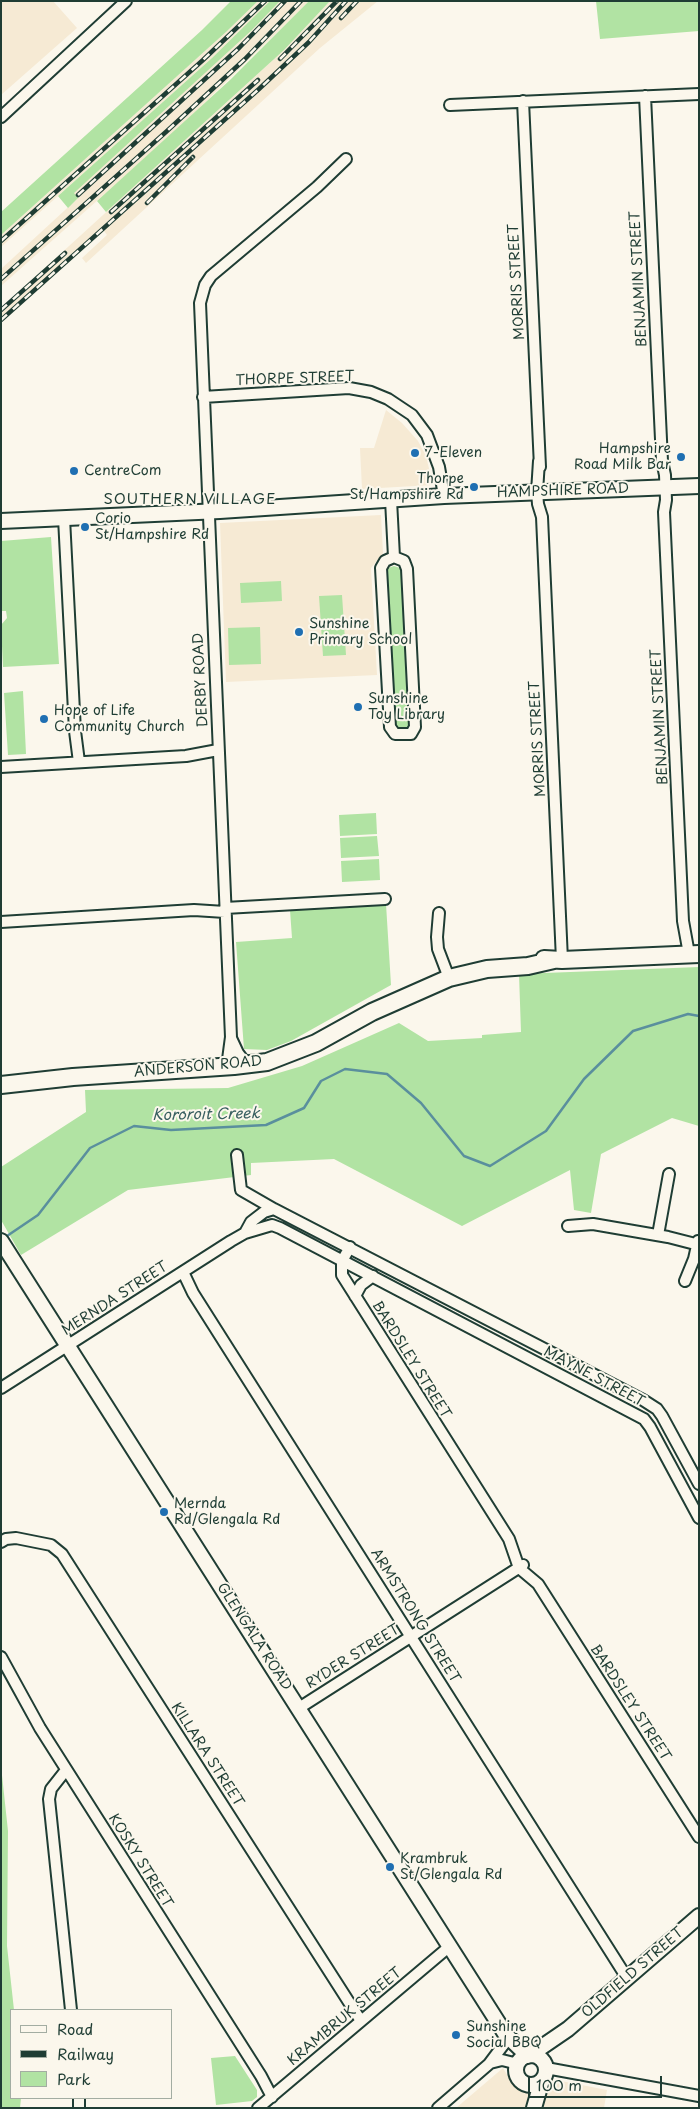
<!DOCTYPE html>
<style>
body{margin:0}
#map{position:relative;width:700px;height:2109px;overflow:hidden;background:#fbf7ec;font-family:"Playpen Sans",sans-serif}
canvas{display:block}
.frame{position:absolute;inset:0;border:2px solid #1f3d34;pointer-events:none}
.legend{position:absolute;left:10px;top:2009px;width:162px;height:90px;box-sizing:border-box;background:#fbf7ec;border:1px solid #a3ada2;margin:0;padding:6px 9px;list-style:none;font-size:15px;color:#1f3d34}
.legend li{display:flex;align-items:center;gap:10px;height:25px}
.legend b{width:25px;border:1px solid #a3ada2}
.scale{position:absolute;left:528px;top:2076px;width:134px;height:22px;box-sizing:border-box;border:2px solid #1f3d34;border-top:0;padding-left:6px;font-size:15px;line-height:18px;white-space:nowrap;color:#1f3d34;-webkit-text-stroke:4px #fbf7ec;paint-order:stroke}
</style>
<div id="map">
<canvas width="700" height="2109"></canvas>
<div class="frame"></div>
<ul class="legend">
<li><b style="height:6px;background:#fbf7ec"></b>Road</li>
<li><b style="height:6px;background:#1f3d34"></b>Railway</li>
<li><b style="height:14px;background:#b1e3a3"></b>Park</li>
</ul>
<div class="scale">100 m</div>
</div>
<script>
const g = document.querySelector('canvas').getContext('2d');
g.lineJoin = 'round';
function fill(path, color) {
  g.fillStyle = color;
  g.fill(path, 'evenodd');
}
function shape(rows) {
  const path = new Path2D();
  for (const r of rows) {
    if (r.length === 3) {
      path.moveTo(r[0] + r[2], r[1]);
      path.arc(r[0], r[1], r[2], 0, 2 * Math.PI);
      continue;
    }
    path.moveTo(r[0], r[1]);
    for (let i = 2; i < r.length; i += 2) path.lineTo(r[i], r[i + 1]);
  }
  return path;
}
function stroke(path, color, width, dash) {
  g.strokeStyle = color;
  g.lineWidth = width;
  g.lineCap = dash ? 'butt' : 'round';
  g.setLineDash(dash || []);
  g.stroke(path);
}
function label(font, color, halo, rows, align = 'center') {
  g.font = font + ' "Playpen Sans",sans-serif';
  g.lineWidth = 4;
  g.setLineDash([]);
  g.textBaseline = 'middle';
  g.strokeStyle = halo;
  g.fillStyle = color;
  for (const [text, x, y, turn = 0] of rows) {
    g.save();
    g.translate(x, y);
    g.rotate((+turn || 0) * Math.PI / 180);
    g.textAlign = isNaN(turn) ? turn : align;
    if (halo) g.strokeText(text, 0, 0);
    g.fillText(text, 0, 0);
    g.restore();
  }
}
const built = shape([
 [1,1,53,1,77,28,1,95],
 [258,1,270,1,212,58,1,247,1,235,226,32],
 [280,1,309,1,179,128,1,286,1,269,77,199,73,193,252,30],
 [330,1,378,1,320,48,86,263,82,258,107,235,104,231,1,323,1,308,284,50],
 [386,410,402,423,418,441,426,456,433,485,362,489,360,448,374,448],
 [381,515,383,553,371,568,377,675,226,682,220,523],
 [503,2068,515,2088,519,2085,537,2087,551,2079,607,2090,604,2108,456,2108]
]);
const green = shape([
 [231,1,258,1,226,32,1,235,1,212,202,30],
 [270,1,280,1,252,30,74,193,78,198,68,208,58,196,212,58],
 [309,1,330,1,284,50,106,212,97,201,230,80],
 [596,1,699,1,699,31,600,39],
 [51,537,59,664,3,667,1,625,7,618,6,611,1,611,1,541],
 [394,566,400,568,403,573,410,724,407,730,402,732,394,728,386,574,388,568],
 [281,581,282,601,241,603,240,583],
 [342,595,346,655,323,656,319,596],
 [260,627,261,664,229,665,228,628],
 [23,691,26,754,8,755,4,693],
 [376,813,377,834,340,836,339,815],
 [377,836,379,856,341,858,340,838],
 [379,859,380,880,342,882,341,861],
 [386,904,391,985,291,1041,267,1050,244,1049,236,942,292,938,290,910],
 [699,967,699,1126,672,1118,601,1154,591,1213,574,1210,570,1170,462,1226,334,1159,251,1163,251,1175,128,1190,21,1255,1,1220,1,1167,86,1112,85,1090,228,1088,302,1066,399,1023,428,1041,482,1038,482,1035,521,1032,519,974],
 [1,1766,8,1831,7,1946,14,2010,11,2010,11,2098,21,2098,20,2108,1,2108],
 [235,2056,257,2090,257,2097,252,2101,216,2105,211,2058]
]);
const stream = shape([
 [4,1238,38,1215,90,1148,134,1126,171,1130,266,1125,304,1108,321,1081,345,1069,387,1074,421,1103,464,1156,490,1166,546,1131,584,1079,633,1031,688,1014,699,1016]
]);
const street = shape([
 [645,96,662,461,665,475,666,500,664,512,683,921,689,954],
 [523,101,540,467],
 [450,105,699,94],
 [1,117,126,1],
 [203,397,349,388,371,392,388,399,412,415,427,435,439,467,444,496],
 [539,461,537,492,538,504,542,517,562,960],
 [391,500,394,557],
 [64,518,75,731,79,762],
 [394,557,404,561,407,569,415,727,411,734,395,734,390,727,381,568,385,561,394,557],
 [1,767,186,756,218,750],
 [225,908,385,899],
 [439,913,437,937,438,949,449,978],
 [1,922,194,910,225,912],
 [231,1038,238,1053,247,1065],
 [227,1067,231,1037,200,303,205,285,211,276,317,187,346,159],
 [237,1155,241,1190,274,1209],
 [568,1226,593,1224,668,1237,699,1245],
 [245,1233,251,1222,264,1212,274,1209,643,1400,657,1409,662,1416,699,1484],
 [658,1235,669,1174],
 [350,1247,342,1261,342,1275,509,1539,519,1568,538,1584,699,1837],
 [183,1272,193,1293,627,1978],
 [685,1281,694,1259,698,1241],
 [355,1296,361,1285,373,1276],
 [1,1388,231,1241,245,1233,272,1225,280,1228,644,1419,650,1427,699,1518],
 [1,1542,6,1539,16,1538,51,1545,62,1554,361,2021],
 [1,1657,40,1728,261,2076,272,2097],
 [299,1708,523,1565],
 [66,1770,51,1789,49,1799,71,2010],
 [490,2063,502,2060,514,2063],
 [546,2068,699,2096],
 [79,2108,79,2098],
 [258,2108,450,1946],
 [438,2108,489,2064,507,2040]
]);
const secondary = shape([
 [1,521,220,511,444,496,699,486],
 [1,1241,506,2035,528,2056],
 [530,2055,568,2029,699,1916],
 [531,2070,15],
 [534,2108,542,2080]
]);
const primary = shape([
 [544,959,562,960,699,954],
 [1,1085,73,1077,234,1066,267,1062,316,1043,372,1012,449,978,487,969,528,966,554,960]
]);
const rail = shape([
 [341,18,357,1],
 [280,59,337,1],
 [78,195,239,48,285,1],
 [147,203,193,157],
 [111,212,258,80],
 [1,241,203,60,265,1],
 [1,279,167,131,245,59,301,1],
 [1,310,65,253],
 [1,320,259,89,309,42,346,1]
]);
const markers = [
 [415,453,5,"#1f6fb2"],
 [681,457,5,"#1f6fb2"],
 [74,471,5,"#1f6fb2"],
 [474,487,5,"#1f6fb2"],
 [85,527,5,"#1f6fb2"],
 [299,632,5,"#1f6fb2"],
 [358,707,5,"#1f6fb2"],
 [44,719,5,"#1f6fb2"],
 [164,1512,5,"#1f6fb2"],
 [390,1867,5,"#1f6fb2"],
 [456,2035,5,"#1f6fb2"]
];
const streetNames = [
 ["BENJAMIN STREET",639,279,-93],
 ["MORRIS STREET",517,282,-93],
 ["THORPE STREET",295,379,-2],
 ["HAMPSHIRE ROAD",563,491,-2],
 ["DERBY ROAD",201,680,-93],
 ["BENJAMIN STREET",660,717,-93],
 ["MORRIS STREET",538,739,-93],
 ["ANDERSON ROAD",198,1067,-5],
 ["MERNDA STREET",115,1299,-33],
 ["BARDSLEY STREET",411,1360,58],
 ["MAYNE STREET",594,1377,28],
 ["ARMSTRONG STREET",415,1616,58],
 ["GLENGALA ROAD",254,1637,57],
 ["RYDER STREET",353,1657,-32],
 ["BARDSLEY STREET",630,1703,57],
 ["KILLARA STREET",207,1755,57],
 ["KOSKY STREET",140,1861,58],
 ["OLDFIELD STREET",633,1973,-41],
 ["KRAMBRUK STREET",345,2017,-40]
];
const poiNames = [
 ["Hampshire",671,449,"right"],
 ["Road Milk Bar",671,465,"right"],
 ["7-Eleven",425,453],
 ["CentreCom",84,471],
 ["Thorpe",464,479,"right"],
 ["St/Hampshire Rd",464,495,"right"],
 ["Corio",95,519],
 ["St/Hampshire Rd",95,535],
 ["Sunshine",309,624],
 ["Primary School",309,640],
 ["Sunshine",368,699],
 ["Toy Library",368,715],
 ["Hope of Life",54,711],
 ["Community Church",54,727],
 ["Mernda",174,1504],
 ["Rd/Glengala Rd",174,1520],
 ["Krambruk",400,1859],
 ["St/Glengala Rd",400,1875],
 ["Sunshine",466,2027],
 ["Social BBQ",466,2043]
];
const neighbourhoodNames = [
 ["SOUTHERN VILLAGE",190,500]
];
const waterNames = [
 ["Kororoit Creek",206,1115,-1]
];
fill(built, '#f6ead4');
fill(green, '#b1e3a3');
stroke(stream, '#5a8f9d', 2.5);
stroke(street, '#1f3d34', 14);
stroke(secondary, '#1f3d34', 18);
stroke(primary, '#1f3d34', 20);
stroke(street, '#fbf7ec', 10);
stroke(secondary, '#fbf7ec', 14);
stroke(primary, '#fbf7ec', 16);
stroke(rail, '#1f3d34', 4.5);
stroke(rail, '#fbf7ec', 2.5, [8]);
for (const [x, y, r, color] of markers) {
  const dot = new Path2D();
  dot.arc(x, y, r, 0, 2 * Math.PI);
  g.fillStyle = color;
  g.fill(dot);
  stroke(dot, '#fbf7ec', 2);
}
label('14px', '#1f3d34', '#fbf7ec', streetNames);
label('14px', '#1f3d34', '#fbf7ec', poiNames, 'left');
g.letterSpacing = '1px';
label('15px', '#1f3d34', '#fbf7ec', neighbourhoodNames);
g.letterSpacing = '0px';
label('italic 15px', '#385f60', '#fbf7ec', waterNames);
</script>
